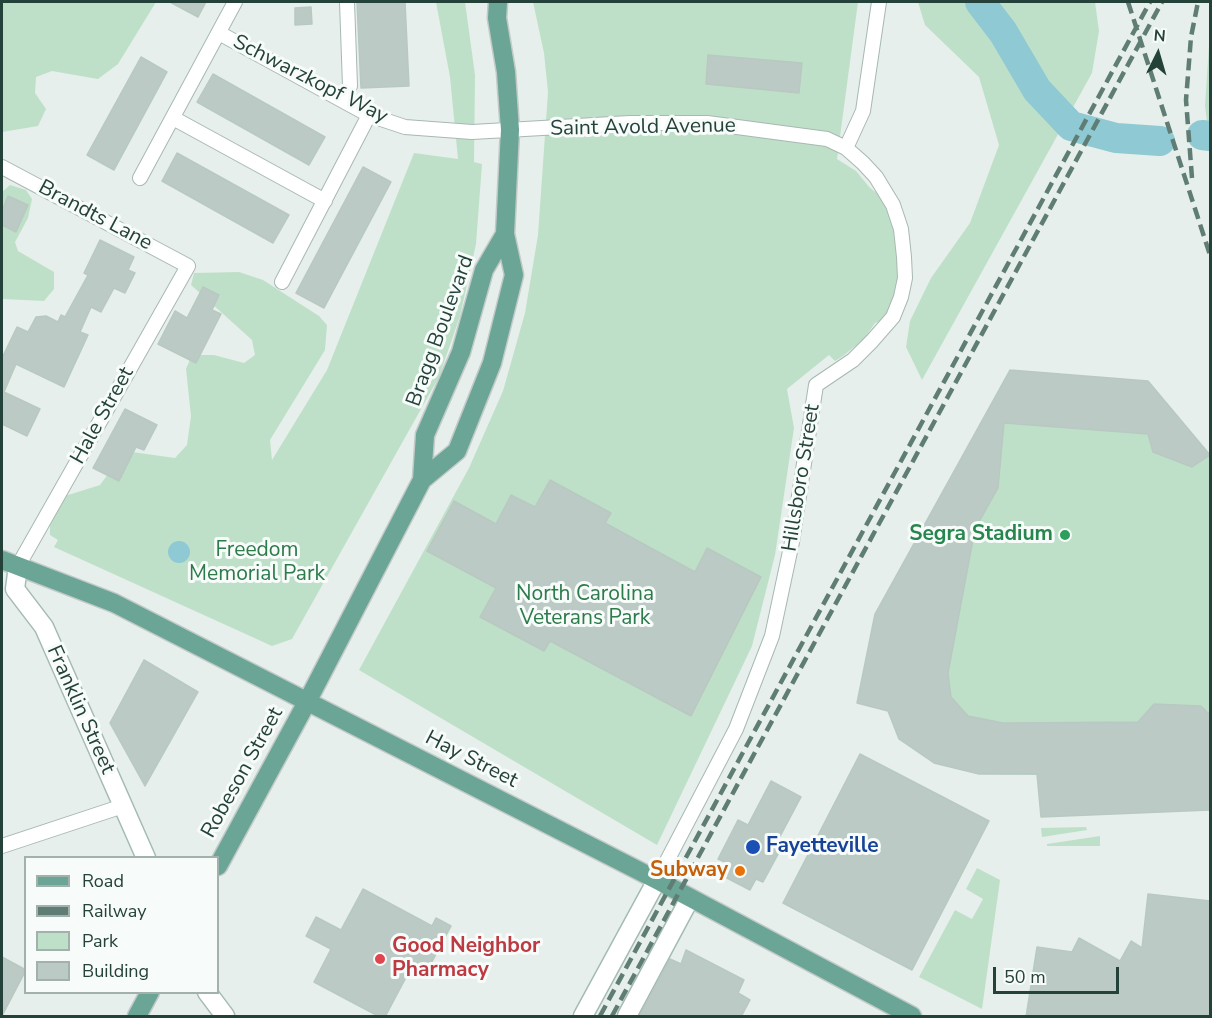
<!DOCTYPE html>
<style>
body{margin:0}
#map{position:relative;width:1212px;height:1018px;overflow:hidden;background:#e6efeb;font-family:"Nunito Sans",sans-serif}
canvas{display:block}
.frame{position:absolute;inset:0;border:3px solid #24423a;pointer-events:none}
.legend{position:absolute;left:24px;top:856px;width:195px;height:138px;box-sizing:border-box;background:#f7fbf9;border:2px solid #a3b1ad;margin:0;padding:8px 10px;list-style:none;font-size:18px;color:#24423a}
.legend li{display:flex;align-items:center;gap:12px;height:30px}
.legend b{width:30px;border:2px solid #a3b1ad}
.north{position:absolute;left:1128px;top:24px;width:60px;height:60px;-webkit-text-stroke:4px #f7fbf9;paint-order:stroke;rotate:5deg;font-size:16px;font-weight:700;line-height:24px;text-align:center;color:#24423a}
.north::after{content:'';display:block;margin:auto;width:21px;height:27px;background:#24423a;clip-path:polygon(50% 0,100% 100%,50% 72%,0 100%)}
.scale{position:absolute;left:993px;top:967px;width:126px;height:27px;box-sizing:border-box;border:3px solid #24423a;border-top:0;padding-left:8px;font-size:18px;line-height:21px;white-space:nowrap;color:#24423a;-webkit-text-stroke:4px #f7fbf9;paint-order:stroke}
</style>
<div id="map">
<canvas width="1212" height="1018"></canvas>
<div class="frame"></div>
<ul class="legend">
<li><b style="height:8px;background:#6aa596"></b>Road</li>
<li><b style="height:8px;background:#5f7d75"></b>Railway</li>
<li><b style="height:16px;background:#bfe0c8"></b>Park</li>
<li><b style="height:16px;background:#bbcac4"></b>Building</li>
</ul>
<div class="north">N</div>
<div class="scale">50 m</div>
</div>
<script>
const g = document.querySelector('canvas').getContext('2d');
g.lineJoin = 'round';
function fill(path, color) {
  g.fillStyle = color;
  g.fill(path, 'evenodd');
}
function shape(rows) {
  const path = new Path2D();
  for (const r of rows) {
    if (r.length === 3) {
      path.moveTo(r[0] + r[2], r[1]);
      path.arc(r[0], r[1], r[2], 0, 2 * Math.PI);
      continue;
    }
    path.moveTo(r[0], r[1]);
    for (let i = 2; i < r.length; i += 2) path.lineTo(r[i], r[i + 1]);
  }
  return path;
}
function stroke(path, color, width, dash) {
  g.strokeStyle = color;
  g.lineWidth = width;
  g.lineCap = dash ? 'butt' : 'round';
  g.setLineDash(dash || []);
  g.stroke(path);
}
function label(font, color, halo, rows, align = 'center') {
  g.font = font + ' "Nunito Sans",sans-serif';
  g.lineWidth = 6;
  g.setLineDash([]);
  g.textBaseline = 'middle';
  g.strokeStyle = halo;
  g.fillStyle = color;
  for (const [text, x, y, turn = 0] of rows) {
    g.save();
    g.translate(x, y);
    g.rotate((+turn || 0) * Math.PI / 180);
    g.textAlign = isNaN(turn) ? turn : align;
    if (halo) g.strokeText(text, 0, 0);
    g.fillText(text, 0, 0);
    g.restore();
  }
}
const green = shape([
 [2,2,156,2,118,64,98,79,52,71,36,77,35,93,46,109,38,126,2,132],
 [436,2,465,2,475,75,474,162,482,164,476,244,460,316,439,377,292,639,272,646,54,547,58,540,50,535,50,526,65,496,100,485,125,451,175,458,187,445,191,416,186,369,192,355,214,355,244,363,255,355,252,340,191,285,194,273,239,272,263,280,319,316,327,325,325,350,270,440,272,460,327,370,414,153,458,159,450,77],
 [533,2,858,2,837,159,856,171,870,188,893,205,904,257,893,317,875,323,864,339,843,356,835,361,829,355,787,389,794,428,775,555,752,646,657,845,359,670,469,468,503,391,525,313,538,235,548,92,544,53],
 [918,2,1095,2,1099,31,1092,73,922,380,906,347,910,321,931,278,970,223,999,145,979,77,925,25],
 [1210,30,1210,145,1205,106],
 [10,185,26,190,32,199,28,218,15,242,18,251,54,272,54,289,44,301,2,299,2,192],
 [1010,370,1148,381,1210,455,1210,810,1041,817,1037,775,979,774,934,763,899,739,888,711,857,703,875,614],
 [1086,827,1087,830,1042,837,1041,828],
 [1100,836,1100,846,1047,846,1047,844],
 [977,868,1000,880,982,1009,919,977,955,910,972,919,983,899,966,889]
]);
const water = shape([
 [179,552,11]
]);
const river = shape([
 [980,2,1003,32,1037,90,1071,126,1116,138,1160,141],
 [1202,135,1210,136]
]);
const building = shape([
 [170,2,206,2,198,17,170,2],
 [357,2,405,2,409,86,361,88,357,2],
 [311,7,312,24,295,25,295,8,311,7],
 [708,55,802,63,799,93,706,84,708,55],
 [141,57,167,72,114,170,87,155,141,57],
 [213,74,325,137,309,165,197,102,213,74],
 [177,153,289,215,273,243,162,181,177,153],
 [363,167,391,182,324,308,296,293,363,167],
 [8,196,28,205,16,232,2,225,2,211,8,196],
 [100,240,134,257,128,270,135,273,125,293,114,288,101,312,91,307,80,332,88,335,64,387,16,364,4,392,40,409,27,436,2,424,2,358,17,327,28,332,36,317,46,316,58,322,61,315,65,317,88,275,84,273,100,240],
 [203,287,219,295,212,310,221,314,196,363,158,344,175,311,187,318,203,287],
 [1010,370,1148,381,1210,455,1192,467,1153,452,1148,434,1004,423,998,488,975,529,948,673,951,697,968,716,1003,723,1138,722,1154,704,1201,706,1210,715,1210,810,1041,817,1037,774,979,774,934,763,899,739,888,711,857,703,875,614,1010,370],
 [125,409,157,425,144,450,136,447,119,481,93,468,125,409],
 [550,480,611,513,605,523,695,572,707,548,761,577,691,716,550,641,544,651,480,617,496,588,427,551,454,501,496,524,511,495,535,507,550,480],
 [144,660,198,692,145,786,110,723,144,660],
 [860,754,989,821,912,970,783,903,860,754],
 [771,781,801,797,776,844,782,847,763,882,756,879,750,890,723,876,729,864,718,859,738,820,748,825,771,781],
 [363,889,432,926,436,918,451,926,425,975,411,968,385,1017,380,1017,314,982,331,949,306,936,316,917,341,930,363,889],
 [1148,894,1210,901,1210,1017,1026,1017,1037,947,1072,952,1079,938,1120,961,1131,941,1142,948,1148,894],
 [686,950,744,980,738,993,750,1000,741,1017,639,1017,670,959,681,964,686,950],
 [2,957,26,970,2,1016,2,957]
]);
const street = shape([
 [219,33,369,115,405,127,472,132,630,123,707,123,827,139,846,148,863,163,876,177,893,205,901,229,904,257,905,278,901,297,893,317,872,341,853,360,816,385,792,542,772,636,736,729,657,880],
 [343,100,350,86,347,2],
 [173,118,325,201],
 [846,148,863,111,879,2],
 [2,167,188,266,18,566],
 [140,178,235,2],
 [282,282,369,115],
 [2,846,123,806]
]);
const secondary = shape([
 [18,566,15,589,44,627,146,858],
 [207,992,225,1016],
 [583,1016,657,880],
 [627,1016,689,900]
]);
const primary = shape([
 [422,480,425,435,461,352,484,270,505,234],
 [2,560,114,603,657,880,912,1016],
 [218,866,307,702,422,480,457,451,492,363,514,275,505,234,510,130,506,72,497,18,498,2],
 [137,1016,150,992]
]);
const rail = shape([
 [1128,2,1210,255],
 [1192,178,1186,100,1191,37,1198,2],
 [600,1016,1150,2],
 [612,1016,1162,2]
]);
const markers = [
 [1065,535,6,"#2e9e5b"],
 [753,847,8,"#1a4fb4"],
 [740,871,6,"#e8710a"],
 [380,959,6,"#e0444e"]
];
const streetNames = [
 ["Schwarzkopf Way",310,80,27],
 ["Saint Avold Avenue",643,128,-1],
 ["Brandts Lane",95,216,28],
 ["Bragg Boulevard",441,331,-70],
 ["Hale Street",103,416,-61],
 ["Hillsboro Street",802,478,-81],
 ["Franklin Street",80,710,66],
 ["Hay Street",471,760,27],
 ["Robeson Street",243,773,-61]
];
const leisureNames = [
 ["Segra Stadium",1053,535]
];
const parkNames = [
 ["Freedom",257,551],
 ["Memorial Park",257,575],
 ["North Carolina",585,595],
 ["Veterans Park",585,619]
];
const transitNames = [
 ["Fayetteville",766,847]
];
const foodNames = [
 ["Subway",728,871]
];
const healthNames = [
 ["Good Neighbor",392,947],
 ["Pharmacy",392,971]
];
fill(green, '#bfe0c8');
fill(water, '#8ec9d4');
stroke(river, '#8ec9d4', 30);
fill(building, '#bbcac4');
stroke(building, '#b8c9c2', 1.5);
stroke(street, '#a8b8b2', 16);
stroke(secondary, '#a4bbb3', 21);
stroke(primary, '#c2cac8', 21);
stroke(street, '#fff', 14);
stroke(secondary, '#fff', 18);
stroke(primary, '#6aa596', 18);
stroke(rail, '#5f7d75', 4.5, [12, 6]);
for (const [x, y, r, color] of markers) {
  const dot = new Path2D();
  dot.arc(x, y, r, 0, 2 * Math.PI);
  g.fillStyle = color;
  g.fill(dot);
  stroke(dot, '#f7fbf9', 2);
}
label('21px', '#24423a', '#f7fbf9', streetNames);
label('bold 21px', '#27864d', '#f7fbf9', leisureNames, 'right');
label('21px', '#2d7a4b', '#f7fbf9', parkNames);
label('bold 21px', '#164399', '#f7fbf9', transitNames, 'left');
label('bold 21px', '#c56008', '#f7fbf9', foodNames, 'right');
label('bold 21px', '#be3a42', '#f7fbf9', healthNames, 'left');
</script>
